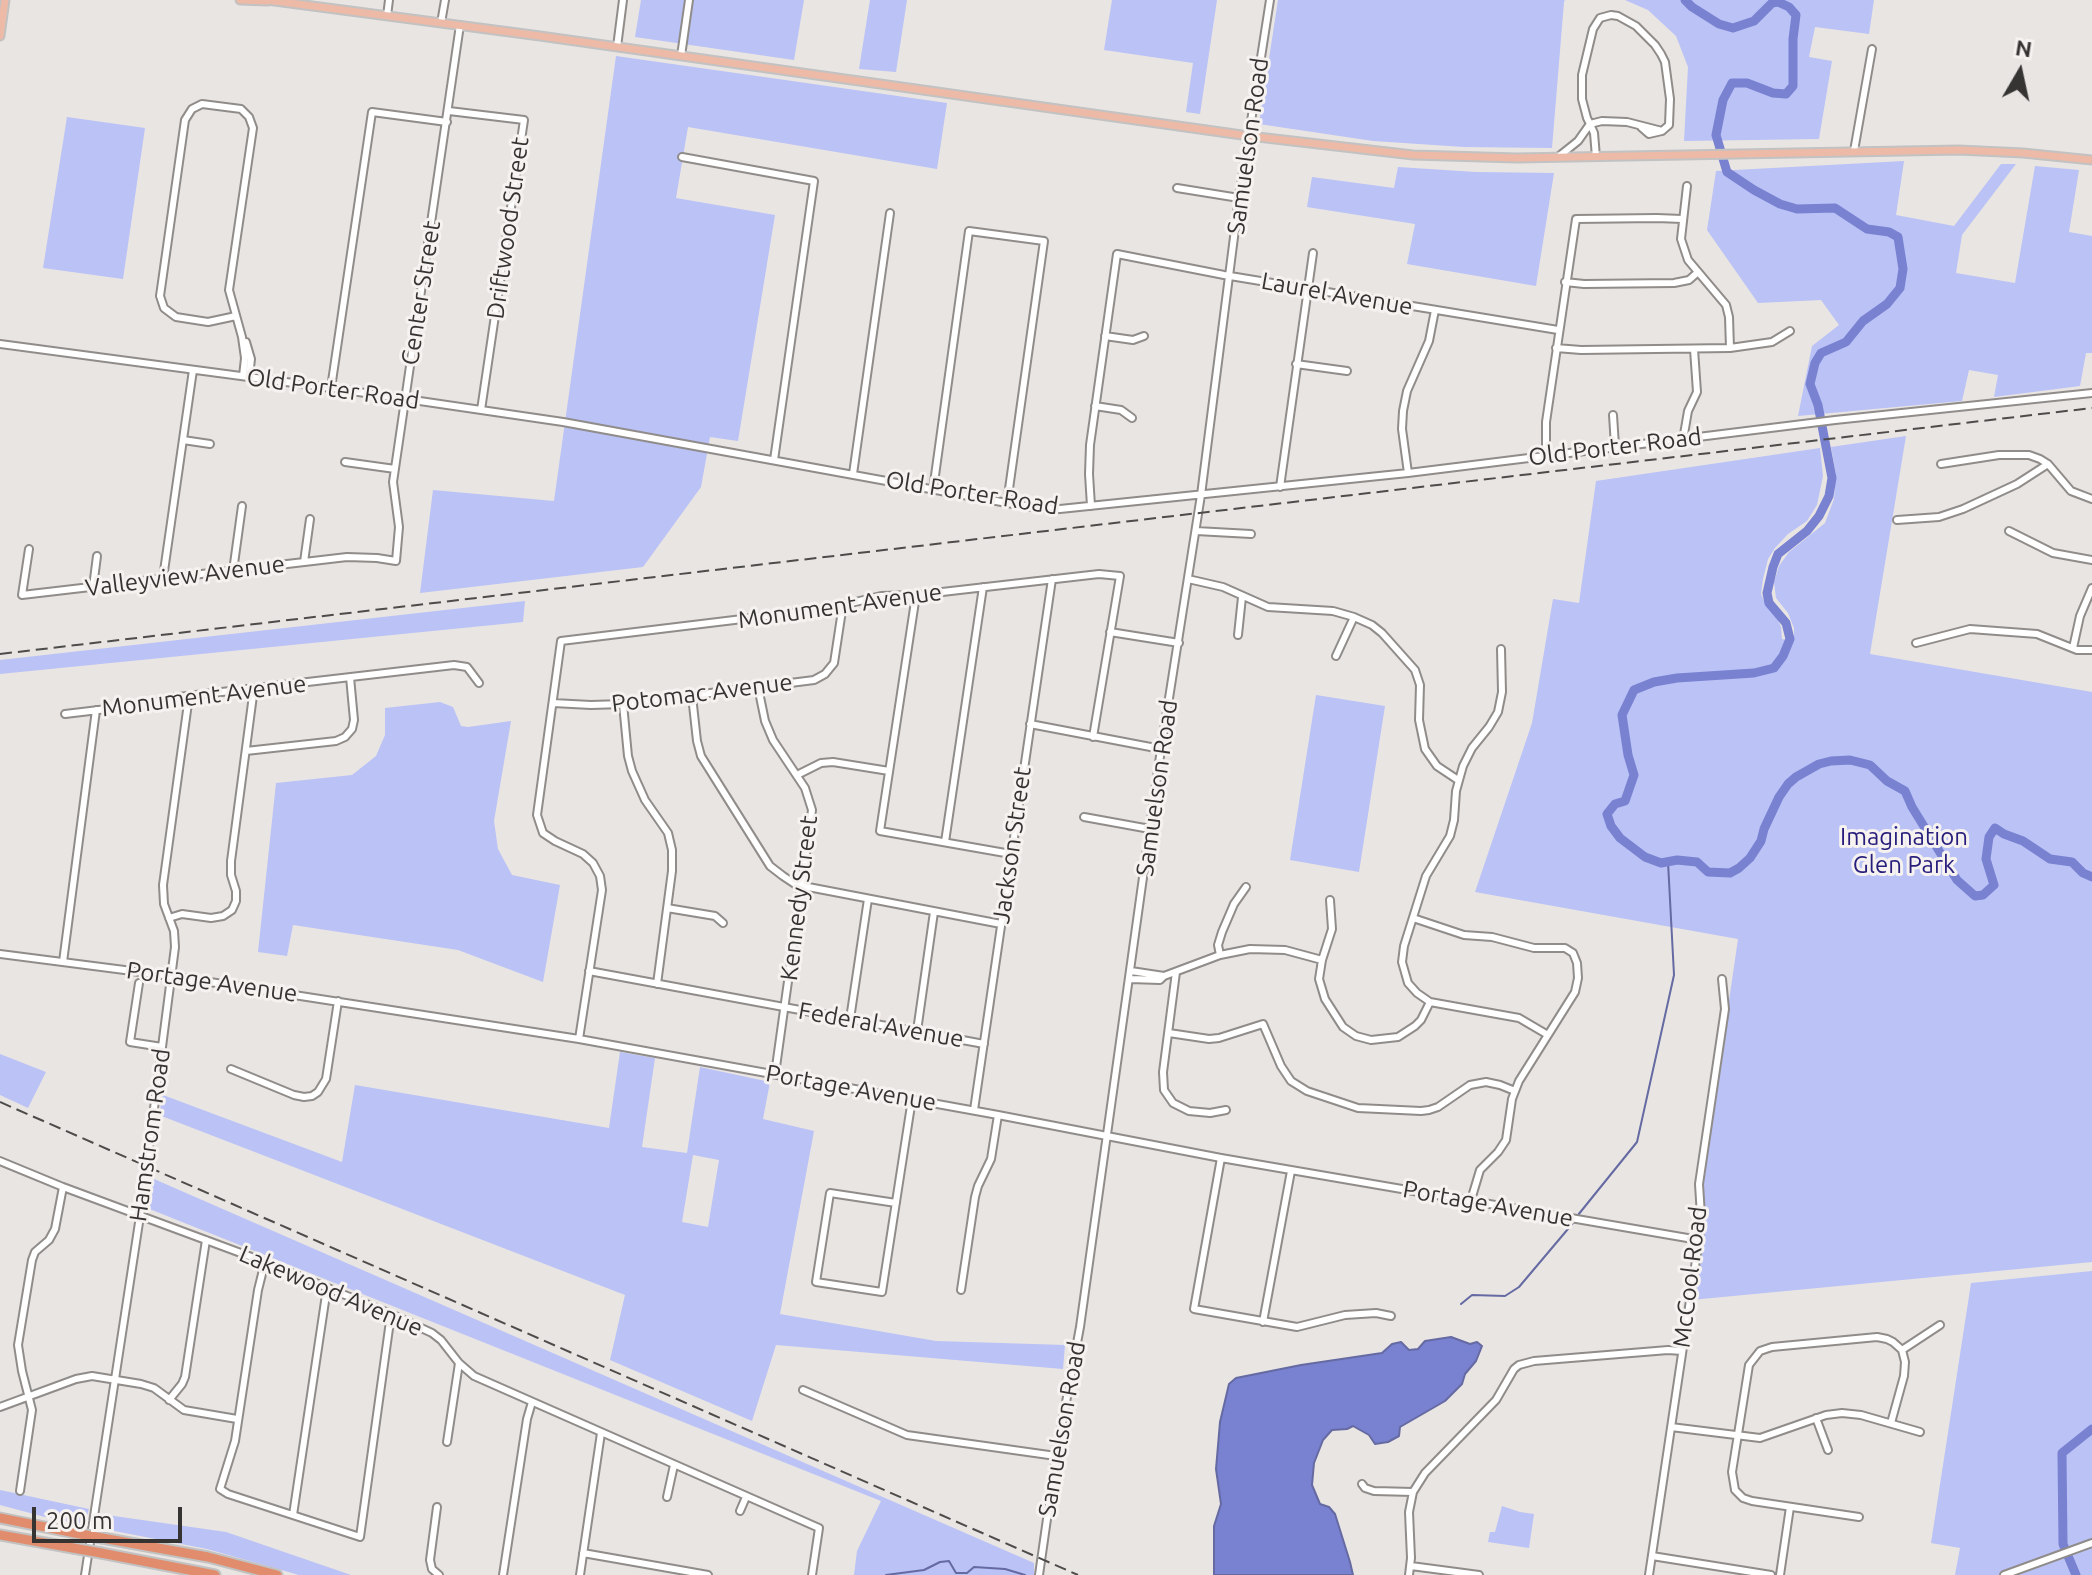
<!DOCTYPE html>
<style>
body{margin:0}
#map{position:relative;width:2092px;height:1575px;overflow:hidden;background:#e9e5e3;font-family:Ubuntu,sans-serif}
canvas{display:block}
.north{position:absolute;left:1980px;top:32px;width:80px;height:80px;-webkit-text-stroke:6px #f6f2f0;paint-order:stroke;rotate:9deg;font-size:22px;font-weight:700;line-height:32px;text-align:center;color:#353433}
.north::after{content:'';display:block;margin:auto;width:28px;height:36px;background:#353433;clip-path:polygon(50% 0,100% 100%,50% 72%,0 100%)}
.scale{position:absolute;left:32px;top:1507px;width:150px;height:36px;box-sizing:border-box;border:4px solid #353433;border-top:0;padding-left:10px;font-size:24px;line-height:28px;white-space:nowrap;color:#353433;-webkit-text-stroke:6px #f6f2f0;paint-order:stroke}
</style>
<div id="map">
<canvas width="2092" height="1575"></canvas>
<div class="north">N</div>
<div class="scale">200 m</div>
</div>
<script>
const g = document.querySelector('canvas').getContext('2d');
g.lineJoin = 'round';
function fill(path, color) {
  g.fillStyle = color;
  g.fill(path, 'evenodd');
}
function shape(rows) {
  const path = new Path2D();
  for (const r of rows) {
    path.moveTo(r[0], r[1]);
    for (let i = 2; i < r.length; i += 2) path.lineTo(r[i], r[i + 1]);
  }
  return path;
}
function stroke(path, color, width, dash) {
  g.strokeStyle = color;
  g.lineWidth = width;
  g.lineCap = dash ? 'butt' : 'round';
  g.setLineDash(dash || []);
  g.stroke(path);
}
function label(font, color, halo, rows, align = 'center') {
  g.font = font + ' Ubuntu,sans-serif';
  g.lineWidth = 6;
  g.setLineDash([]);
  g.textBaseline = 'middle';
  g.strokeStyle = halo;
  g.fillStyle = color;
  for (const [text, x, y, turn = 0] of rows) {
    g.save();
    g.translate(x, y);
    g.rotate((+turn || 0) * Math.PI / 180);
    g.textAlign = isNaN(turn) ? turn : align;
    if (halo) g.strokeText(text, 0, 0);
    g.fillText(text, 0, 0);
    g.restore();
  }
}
const green = shape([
 [641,0,804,0,794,60,635,37],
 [870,0,907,0,896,72,859,69],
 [1112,0,1217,0,1200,114,1186,112,1193,63,1104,50],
 [1278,0,1565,0,1564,2,1552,148,1464,147,1373,141,1259,124],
 [1625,0,1874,0,1869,34,1815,27,1809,57,1832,61,1819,139,1684,141,1688,67,1676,36,1648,10],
 [616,56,947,103,937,169,688,127,676,198,775,215,738,441,710,437,701,487,643,567,420,593,433,490,554,501],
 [67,117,145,128,123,279,43,268],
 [1904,161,1896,215,1954,226,2001,164,2016,164,1962,235,1956,273,2015,283,2035,166,2079,170,2069,232,2092,236,2092,353,2086,353,2080,386,1994,397,1998,375,1969,370,1962,401,1798,416,1812,346,1839,325,1821,300,1758,303,1707,230,1716,171],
 [1398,167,1476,172,1554,173,1536,286,1407,264,1415,224,1307,207,1312,177,1394,188],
 [1906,436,1870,654,2092,692,2092,1262,1691,1300,1702,1186,1738,939,1475,892,1532,723,1553,599,1579,603,1596,481,1820,448,1823,476,1817,505,1807,521,1788,534,1775,548,1768,559,1763,579,1761,594,1766,605,1776,615,1781,627,1782,639,1794,641,1794,628,1788,613,1776,598,1774,582,1779,566,1789,552,1825,523,1834,499,1836,475,1831,447],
 [525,601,523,622,0,674,0,660],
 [1316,695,1385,706,1359,872,1290,860],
 [440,702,453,707,461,726,468,727,511,721,494,821,498,849,512,875,560,885,543,982,458,950,293,925,287,956,258,952,276,783,352,775,376,756,385,735,385,708],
 [620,1052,655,1058,642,1147,687,1153,700,1067,770,1082,763,1119,814,1131,780,1314,936,1341,1065,1345,1063,1369,776,1345,752,1421,610,1360,625,1295,159,1115,163,1095,342,1162,355,1085,609,1128],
 [693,1155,719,1160,708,1227,682,1222],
 [0,1054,46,1072,28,1108,0,1095],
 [154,1179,1034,1563,1034,1575,854,1575,857,1551,881,1501,147,1208],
 [2092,1271,2092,1575,1955,1575,1960,1548,1931,1543,1971,1283],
 [0,1490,89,1509,84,1525,45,1517,0,1505],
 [1502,1506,1520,1512,1534,1514,1529,1548,1488,1542,1490,1532,1495,1532],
 [100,1514,226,1532,351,1575,299,1575,207,1549,99,1528]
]);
const water = shape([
 [1451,1337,1470,1344,1477,1342,1482,1346,1476,1361,1465,1374,1462,1384,1445,1401,1400,1427,1399,1436,1388,1442,1375,1444,1369,1435,1353,1426,1347,1429,1332,1430,1323,1440,1314,1463,1312,1485,1320,1504,1329,1507,1335,1514,1350,1562,1353,1575,1214,1575,1214,1526,1221,1504,1216,1469,1220,1422,1229,1384,1236,1378,1301,1365,1382,1353,1392,1344,1401,1342,1409,1350,1418,1349,1425,1341,1451,1337]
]);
const stream = shape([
 [1578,1215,1637,1142,1674,975,1668,862],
 [1461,1304,1472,1295,1505,1296,1519,1287,1573,1223],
 [886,1575,924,1570,940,1562,949,1561,956,1573,967,1573,974,1567,1005,1569,1025,1575]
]);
const river = shape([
 [1685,0,1692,7,1719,24,1733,28,1754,21,1772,3,1778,2,1789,7,1796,15,1793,39,1793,86,1786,94,1773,93,1747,83,1732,83,1723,100,1716,135,1727,172,1754,190,1780,204,1797,209,1835,208,1867,229,1889,232,1898,237,1903,269,1900,288,1887,304,1863,321,1846,342,1821,353,1815,363,1810,384,1818,405,1832,478,1829,496,1819,516,1807,531,1778,554,1773,567,1767,593,1769,603,1786,623,1790,639,1783,656,1774,668,1754,673,1677,678,1654,682,1634,690,1622,715,1628,755,1634,775,1625,801,1615,804,1607,814,1611,826,1620,838,1645,857,1661,863,1677,860,1697,862,1708,872,1730,873,1739,868,1750,858,1761,841,1764,829,1779,797,1788,784,1796,777,1819,764,1831,761,1850,760,1870,765,1887,781,1905,791,1912,807,1957,880,1975,896,1983,895,1994,885,1986,859,1989,837,1995,828,2004,834,2023,841,2050,859,2072,862,2083,873,2092,877],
 [2076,1575,2063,1544,2062,1453,2092,1429]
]);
const minor = shape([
 [387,16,389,0],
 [441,23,445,0],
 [617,47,623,0],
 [681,56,689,0],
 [449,111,524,120,481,410],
 [1641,127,1649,134,1662,131],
 [1854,151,1872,49],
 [682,157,814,181,774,460],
 [1558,157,1578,141,1590,124,1602,121,1627,122,1662,131,1669,125,1670,99,1665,62,1661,54,1655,45,1636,26,1618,16,1611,15,1600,18,1593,29,1582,75,1582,99,1587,118,1590,124,1594,133,1596,157],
 [1687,186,1681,239,1688,260,1726,305,1729,317,1730,348],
 [1177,188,1239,198],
 [1565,282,1584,284,1674,283,1689,280,1698,272],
 [236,316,208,322,176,317,164,308,160,296,185,120,192,109,202,104,241,109,249,117,253,128,229,290,242,337,245,358,243,376],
 [1105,336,1133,340,1144,336],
 [246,342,251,359,249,377],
 [0,344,331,388,563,422,1007,503,1039,508,1060,509,1408,473,1835,420,2092,393],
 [1556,348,1581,350,1730,348,1772,342,1790,331],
 [1296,364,1347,371],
 [331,388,372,112,447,122],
 [1095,406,1121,410,1132,418],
 [1613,415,1615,446],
 [183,440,210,444],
 [1683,440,1688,411,1697,392,1694,349],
 [1546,455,1546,422,1576,219,1657,218,1682,219],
 [345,462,395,469],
 [1941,464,1999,455,2029,455,2040,459,2048,464,2071,491,2092,499],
 [1408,473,1402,429,1403,411,1407,391,1429,341,1435,310],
 [853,474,890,213],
 [1280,487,1313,253],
 [933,490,969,231,1044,241,1007,503],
 [1091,506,1089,474,1090,445,1117,254,1224,275,1558,330],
 [1897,520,1939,517,1963,509,2017,484,2048,464],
 [1196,531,1251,534],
 [2009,531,2053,553,2092,560],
 [29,549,22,595,347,557,377,558,396,561,399,527,393,482,460,25],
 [304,562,310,519],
 [233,571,242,506],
 [163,578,193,370],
 [1188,579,1223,587,1268,607,1333,611,1354,617,1372,625,1382,633,1415,670,1420,685,1419,720,1425,749,1437,766,1458,780],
 [93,587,97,556],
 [916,595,880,831,1011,854],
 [1110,632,1179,643],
 [1238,635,1242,597],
 [1916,643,1970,629,2037,634,2077,650,2092,650],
 [2073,648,2080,616,2092,588],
 [1501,649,1502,692,1498,712,1489,727,1472,748,1463,766,1456,791,1454,820,1450,836,1426,876,1404,946,1402,962,1408,983,1417,993,1430,1002,1519,1018,1548,1035],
 [1336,656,1354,617],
 [758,687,765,721,773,740,805,788,812,810,775,1074],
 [692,696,697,741,701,756,770,866,783,876,795,884,803,886,1001,924],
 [553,703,591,705,623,704,814,680,825,674,834,663,843,604],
 [623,704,628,756,632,771,645,800,668,833,672,850,672,871,657,984],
 [65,714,149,704,170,698,454,665,467,667,479,683],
 [1030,724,1161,749],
 [246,751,336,741,345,737,352,729,354,720,350,677],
 [797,775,821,763,833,762,889,771],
 [1084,817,1150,829],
 [945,842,983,587],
 [1330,900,1332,929,1322,960,1319,979,1325,999,1343,1027,1356,1036,1371,1040,1398,1037,1415,1026,1421,1020,1430,1002],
 [667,908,715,916,723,923],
 [169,918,182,914,211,918,223,916,232,910,236,901,236,891,231,875,231,861,254,688],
 [1413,918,1464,935,1492,937,1534,948,1565,948,1573,953,1577,963,1578,978,1575,992,1519,1081,1512,1099,1506,1140,1498,1152,1480,1170,1471,1200],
 [0,954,171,976,579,1039,998,1115,1221,1158,1699,1240],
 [1220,955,1218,945,1222,932,1234,904,1246,887],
 [63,962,96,710],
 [589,971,984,1044],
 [1131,971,1164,976],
 [1176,972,1163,1072,1164,1090,1173,1103,1189,1111,1210,1113,1226,1110],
 [1130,979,1160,980,1164,976,1220,955,1250,949,1285,950,1322,960],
 [139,983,130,1042,162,1047],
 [850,1019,868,899],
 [917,1031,934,912],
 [1169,1033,1209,1039,1219,1038,1263,1024,1281,1066,1291,1081,1307,1091,1358,1108,1421,1111,1429,1110,1438,1107,1470,1085,1486,1082,1500,1085,1515,1091],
 [579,1039,602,890,600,876,593,863,583,854,555,841,543,833,537,815,561,641,825,609,881,596,916,595,1099,574,1120,576,1093,737],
 [231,1069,294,1095,304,1097,312,1096,318,1092,326,1079,338,1001],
 [974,1110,1052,579],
 [1221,1158,1194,1309,1297,1327,1345,1315,1376,1313,1391,1316],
 [0,1161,63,1187,265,1262,391,1314,432,1333,441,1340,459,1363,474,1376,819,1528,812,1575],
 [896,1203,830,1193,816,1282,882,1292,912,1099],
 [265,1262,258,1290,235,1441,220,1489,228,1494,360,1537,391,1314],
 [961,1290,975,1197,978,1186,991,1159,998,1115],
 [1263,1322,1291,1171],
 [1902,1350,1940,1325],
 [803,1390,907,1435,1056,1456],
 [169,1400,182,1384,185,1377,206,1240],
 [0,1407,76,1379,92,1376,141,1384,154,1388,184,1410,237,1419],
 [1816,1418,1828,1450],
 [1671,1427,1760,1438,1826,1415,1842,1413,1861,1415,1920,1432],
 [447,1442,459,1363],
 [1362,1484,1365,1488,1374,1491,1413,1492],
 [20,1491,32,1410,22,1371,18,1345,32,1260,35,1252,49,1240,55,1229,63,1187],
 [667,1497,674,1465],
 [437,1507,430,1560,432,1569,439,1575],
 [740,1511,746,1497],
 [293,1515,327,1288],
 [1859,1517,1752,1501,1743,1498,1735,1490,1732,1472,1749,1365,1760,1351,1772,1347,1877,1337,1887,1339,1893,1342,1902,1350,1905,1362,1904,1376,1891,1423],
 [583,1553,708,1575],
 [1652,1556,1771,1575],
 [1411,1566,1479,1575],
 [85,1575,140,1216,175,947,174,931,164,904,163,885,189,696],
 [503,1575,527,1419,532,1402],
 [580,1575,601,1433],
 [1039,1575,1056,1456,1080,1327,1161,749,1201,495,1239,198,1270,0],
 [1409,1575,1411,1558,1409,1512,1413,1492,1425,1473,1496,1400,1514,1369,1519,1365,1534,1361,1668,1350,1682,1351],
 [1649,1575,1699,1240,1701,1216,1699,1184,1725,1009,1722,979],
 [1780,1575,1790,1507],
 [2004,1575,2092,1543]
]);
const major = shape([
 [240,0,268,1],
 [267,0,540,36,1249,136,1413,155,1517,158,1959,150,2023,153,2092,160],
 [0,36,5,0]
]);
const highway = shape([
 [0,1518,75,1533],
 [0,1535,73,1548],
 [102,1538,208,1557,277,1575],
 [101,1553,215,1575]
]);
const rail = shape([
 [0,654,2092,408],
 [0,1102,1078,1575]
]);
const highwayBridge = shape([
 [75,1533,102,1538],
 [73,1548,101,1553]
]);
const streetNames = [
 ["Samuelson Road",1248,146,-82],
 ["Driftwood Street",508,228,-82],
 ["Center Street",421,293,-81],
 ["Laurel Avenue",1337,294,10],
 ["Old Porter Road",333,389,8],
 ["Old Porter Road",1615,447,-7],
 ["Old Porter Road",972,493,9],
 ["Valleyview Avenue",185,576,-7],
 ["Monument Avenue",840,606,-8],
 ["Potomac Avenue",702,693,-7],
 ["Monument Avenue",204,696,-7],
 ["Samuelson Road",1157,788,-82],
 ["Jackson Street",1012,845,-82],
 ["Kennedy Street",799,898,-83],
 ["Portage Avenue",212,982,8],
 ["Federal Avenue",881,1025,10],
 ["Portage Avenue",851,1088,10],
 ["Hamstrom Road",150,1135,-82],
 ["Portage Avenue",1488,1204,10],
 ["McCool Road",1690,1277,-83],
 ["Lakewood Avenue",331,1291,23],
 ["Samuelson Road",1062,1429,-80]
];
const parkNames = [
 ["Imagination",1904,837],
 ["Glen Park",1904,865]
];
fill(green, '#bac2f6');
fill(water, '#7981d1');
stroke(water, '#656aa2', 2);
stroke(stream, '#656aa2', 2);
stroke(river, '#7981d1', 9);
stroke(minor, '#908c8a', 10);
stroke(major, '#c2c2c2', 11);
stroke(highway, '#c2c2c2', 13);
stroke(minor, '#fff', 6);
stroke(major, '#edbaa7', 7);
stroke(highway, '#e18c6c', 9);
stroke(rail, '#4d4c4b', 2, [12, 6]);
stroke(highwayBridge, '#c2c2c2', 13, []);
stroke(highwayBridge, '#e18c6c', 9);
label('24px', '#353433', '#f6f2f0', streetNames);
label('24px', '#271e7c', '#f6f2f0', parkNames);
</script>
